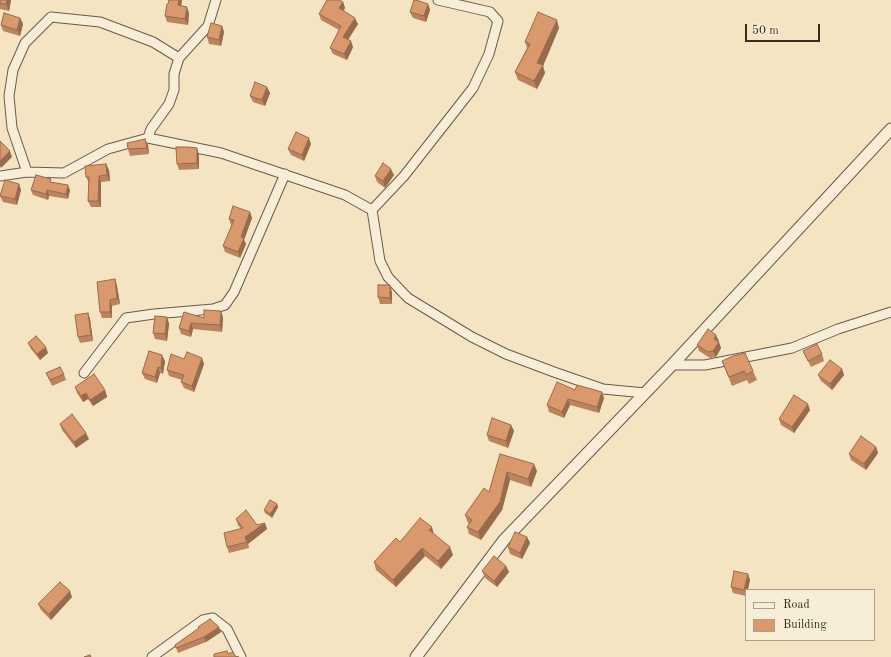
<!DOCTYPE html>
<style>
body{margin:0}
#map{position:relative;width:891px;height:657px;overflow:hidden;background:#f5e4c2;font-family:"Old Standard TT",serif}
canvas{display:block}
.legend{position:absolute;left:745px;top:589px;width:130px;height:52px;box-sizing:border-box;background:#f8edd7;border:1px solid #aba08f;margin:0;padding:5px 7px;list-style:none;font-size:12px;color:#382c24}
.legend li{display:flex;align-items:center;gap:8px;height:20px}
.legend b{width:20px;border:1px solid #aba08f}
.scale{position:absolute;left:745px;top:24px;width:75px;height:18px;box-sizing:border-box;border:2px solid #382c24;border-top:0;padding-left:5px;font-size:12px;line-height:14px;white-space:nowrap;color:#382c24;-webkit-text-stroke:3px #f8edd7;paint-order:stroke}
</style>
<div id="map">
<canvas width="891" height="657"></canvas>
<ul class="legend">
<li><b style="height:5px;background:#f8edd7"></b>Road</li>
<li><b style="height:11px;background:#d9996d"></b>Building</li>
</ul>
<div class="scale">50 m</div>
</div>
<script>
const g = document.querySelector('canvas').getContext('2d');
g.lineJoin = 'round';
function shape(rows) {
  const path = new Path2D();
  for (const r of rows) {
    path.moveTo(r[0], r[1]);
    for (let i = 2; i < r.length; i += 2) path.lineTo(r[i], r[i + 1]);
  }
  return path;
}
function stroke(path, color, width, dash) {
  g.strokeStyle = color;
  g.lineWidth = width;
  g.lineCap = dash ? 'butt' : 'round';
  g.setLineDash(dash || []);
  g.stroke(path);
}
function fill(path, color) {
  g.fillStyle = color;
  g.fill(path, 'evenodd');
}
const minor = shape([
 [148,138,151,129,169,104,174,90,174,74,179,58,208,26,216,0],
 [27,172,12,128,9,96,13,70,25,43,51,17,100,22,153,42,179,58],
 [0,176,27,172,64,173,108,149,148,138,221,153,345,195,372,210],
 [372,210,380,261,388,277,408,298,472,337,506,354,554,372,603,389,645,393],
 [372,210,404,176,473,88,489,54,498,21,490,12,438,0],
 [672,365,705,365,792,348,838,329,891,312],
 [84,373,126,318,154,314,213,309,225,305,234,292,285,174],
 [152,657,203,620,213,618,227,629,241,657]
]);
const tertiary = shape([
 [416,657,504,540,672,365,891,129]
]);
const wall = shape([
 [0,0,11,0,9,11,0,9],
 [169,0,182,0,181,6,189,13,188,25,167,22,165,16],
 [343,2,345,8,344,11,358,24,348,40,353,47,347,60,333,54,330,48,339,30,321,20,319,14],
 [428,4,430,10,426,22,413,18,410,12],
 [20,18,23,24,20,36,3,31,1,25],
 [222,26,224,32,221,46,209,44,207,37],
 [559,28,543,66,545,73,537,89,518,80,515,72,527,48,525,42],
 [267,87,270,93,265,106,253,102,250,96],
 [145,139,148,145,149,154,130,156,128,149],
 [311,144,304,161,291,155,288,149],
 [199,155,199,169,179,170,177,164],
 [106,164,109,170,110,181,101,182,101,207,91,207,88,201,89,183,86,177],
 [394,175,385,188,377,182,375,176],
 [52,182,70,190,68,199,49,196,48,200,33,195,31,190],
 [19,184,21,190,17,205,3,202,0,196],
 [250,212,252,218,244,240,246,244,240,258,225,252,223,246,232,225,231,225,229,219],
 [115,279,117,286,120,304,112,306,112,318,102,318,100,312],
 [392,292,392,304,380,304,378,297],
 [184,312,204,318,223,317,222,332,193,329,191,337,181,334,179,328],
 [88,313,90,319,93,341,80,343,78,337],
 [167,317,169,324,167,341,155,339,153,333],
 [719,341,718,342,721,348,716,357,710,358,699,351,697,345],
 [28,343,48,353,40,360,31,349],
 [803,351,822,354,824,361,811,367],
 [165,361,163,374,160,373,157,383,145,379,142,373],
 [722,361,753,371,757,380,749,384,747,380,732,386],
 [204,364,194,392,184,388,181,382,182,380,169,376,167,370],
 [842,369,844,375,832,390,821,381,818,375],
 [46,373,64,374,66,380,52,386],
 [75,387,105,390,107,397,93,406,88,399,83,402,77,393],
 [575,390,604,398,599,413,570,405,564,418,549,412,547,405],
 [810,410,794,433,781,425,779,419],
 [60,424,89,439,76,448,62,430],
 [511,425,514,431,508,448,489,441,487,435],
 [876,447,878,453,866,470,851,460,849,454],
 [500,454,537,471,531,487,510,480,502,510,481,540,469,534,467,527,469,523,468,523,465,515,489,492],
 [277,504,278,507,272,518,265,513,264,510],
 [236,519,257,525,265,523,267,529,248,544,249,548,229,553,227,547,241,529,238,525],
 [434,534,453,555,441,569,425,556,396,587,376,570,374,562,400,542],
 [527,537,530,543,522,559,510,554,508,547],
 [506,566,509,572,497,587,485,578,482,571],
 [748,574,750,580,746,590,746,596,733,593,731,587],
 [72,597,51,620,41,610,38,604],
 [198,627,221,632,206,642,178,653,175,645,198,629]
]);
const shadedWall = shape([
 [7,0,11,0,9,11,6,4],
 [179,0,182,0,180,12,178,5],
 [343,2,345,8,341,14,339,8],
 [428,4,430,10,426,22,424,16],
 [187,7,189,13,188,25,185,19],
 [20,18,23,24,20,36,17,30],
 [355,18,358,24,345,44,343,37],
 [557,20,559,28,543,66,545,73,537,89,534,81,537,63],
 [222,26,224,32,221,46,219,40],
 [351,41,353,47,347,60,344,54],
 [267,87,270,93,265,106,262,100],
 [309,138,311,144,304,161,302,155],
 [145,139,148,145,149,154,147,148],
 [197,148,199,155,199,169,197,163],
 [10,151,12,157,1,168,0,166,0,161],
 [106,164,109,170,110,181,107,175],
 [391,169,394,175,385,188,383,181],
 [99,176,101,182,101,207,98,201],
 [19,184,21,190,17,205,15,199],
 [68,185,70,190,68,199,66,194],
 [47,190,49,196,48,200,46,194],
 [250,212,252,218,244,240,246,244,240,258,238,252,241,237],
 [115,279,117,286,120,304,117,298],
 [390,285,392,292,392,304,390,298],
 [110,300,112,306,112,318,110,312],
 [221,311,223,317,222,332,220,325],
 [88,313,90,319,93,341,91,335],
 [167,317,169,324,167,341,165,334],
 [191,323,193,329,191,337,189,331],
 [716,335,719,341,716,345,714,339],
 [719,342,721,348,716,357,713,351],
 [46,347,48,353,40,360,37,354],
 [162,355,165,361,163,374,161,368],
 [202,358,204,364,194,392,192,386],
 [158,367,160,373,157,383,155,377],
 [842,369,844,375,832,390,830,384],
 [105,390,107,397,93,406,90,400],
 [602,392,604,398,599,413,597,407],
 [86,393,88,399,83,402,81,396],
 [568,399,570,405,564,418,562,412],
 [808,404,810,410,794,433,792,427],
 [511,425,514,431,508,448,506,441],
 [86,433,89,439,76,448,74,442],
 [876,447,878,453,866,470,864,464],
 [534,464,537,471,531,487,528,479],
 [507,472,510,480,502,510,481,540,478,532],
 [277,504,278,507,272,518,270,514],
 [265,523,267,529,248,544,249,548,245,537],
 [432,527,434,535,429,530],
 [527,537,530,543,522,559,520,553],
 [450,547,453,555,441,569,438,561],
 [422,548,425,556,396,587,393,580],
 [506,566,509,572,497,587,494,581],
 [748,574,750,580,748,590,746,590,746,594,744,590],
 [70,591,72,597,51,620,49,614],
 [219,627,221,632,206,642,204,637]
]);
const building = shape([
 [0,0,7,0,6,4,0,3,0,0],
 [169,0,179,0,178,5,187,7,185,19,165,16,167,4,168,4,169,0],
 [327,0,339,0,343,2,339,8,355,18,343,37,351,41,344,54,330,48,341,26,319,14,327,0],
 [414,0,416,0,428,4,424,16,410,12,414,0],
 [538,12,557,20,537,63,543,65,534,81,515,72,530,44,525,42,538,12],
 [4,13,20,18,17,30,1,25,4,13],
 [211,23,222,26,219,40,207,37,211,23],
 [255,82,267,87,262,100,250,96,255,82],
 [296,132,309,138,302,155,288,149,296,132],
 [145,139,147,148,128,149,127,143,145,139],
 [0,141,10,151,0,161,0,141],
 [176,147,189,147,197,148,197,163,177,164,176,147],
 [383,163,391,169,383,181,375,176,383,163],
 [106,164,107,175,99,176,98,201,88,201,89,177,86,177,85,166,106,164],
 [36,175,51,179,50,182,68,185,66,194,47,190,46,194,31,190,36,175],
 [5,180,19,184,15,199,0,196,5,180],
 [233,206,250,212,241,237,244,238,238,252,223,246,234,220,229,219,233,206],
 [115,279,117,298,110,300,110,312,100,312,97,282,115,279],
 [378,285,390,285,390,298,378,297,378,285],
 [204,310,221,311,220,325,191,323,189,331,179,328,184,312,204,318,204,310],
 [88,313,91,335,78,337,75,315,88,313],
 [155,316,167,317,165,334,153,333,155,316],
 [708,329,716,335,714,339,719,342,713,351,708,352,697,345,708,329],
 [36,336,46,347,37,354,28,343,36,336],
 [817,344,822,354,808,361,803,351,817,344],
 [149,351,162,355,161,368,158,367,155,377,142,373,149,351],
 [187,352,202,358,192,386,181,382,184,375,167,370,171,354,184,359,187,352],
 [745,353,753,371,746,375,744,371,729,377,722,361,733,356,745,353],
 [830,360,842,369,830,384,818,375,830,360],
 [60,367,64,374,50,380,46,373,60,367],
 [94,374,105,390,90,400,86,393,81,396,75,387,94,374],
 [557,382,575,390,577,385,602,392,597,407,568,399,562,412,547,405,557,382],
 [794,395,808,404,792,427,779,419,794,395],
 [72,414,86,433,74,442,60,424,72,414],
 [492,418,511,425,506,441,487,435,492,418],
 [861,436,876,447,864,464,849,454,861,436],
 [500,454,534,464,528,479,507,472,500,502,478,532,467,527,472,520,465,515,484,488,489,492,500,454],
 [270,500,277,504,270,514,264,510,270,500],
 [246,510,257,525,265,523,245,537,247,542,227,547,224,533,243,528,236,519,246,510],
 [420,518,432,527,429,530,450,547,438,561,422,548,393,580,374,562,396,538,400,542,420,518],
 [515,532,527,537,520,553,508,547,515,532],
 [494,556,506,566,494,581,482,571,494,556],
 [734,571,748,574,744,590,731,587,734,571],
 [60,582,70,591,49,614,38,604,60,582],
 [210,619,219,627,204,637,176,648,175,645,199,628,198,627,210,619],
 [227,651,228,654,233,652,235,656,239,657,214,657,214,654,227,651],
 [90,655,91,657,84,657,90,655]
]);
stroke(minor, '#675a4c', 11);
stroke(tertiary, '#675a4c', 13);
stroke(minor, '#f8edd7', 9);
stroke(tertiary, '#f8edd7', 11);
fill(wall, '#bb845e');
fill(shadedWall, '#986b4c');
fill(building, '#d9996d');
stroke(building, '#986b4c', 1);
</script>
